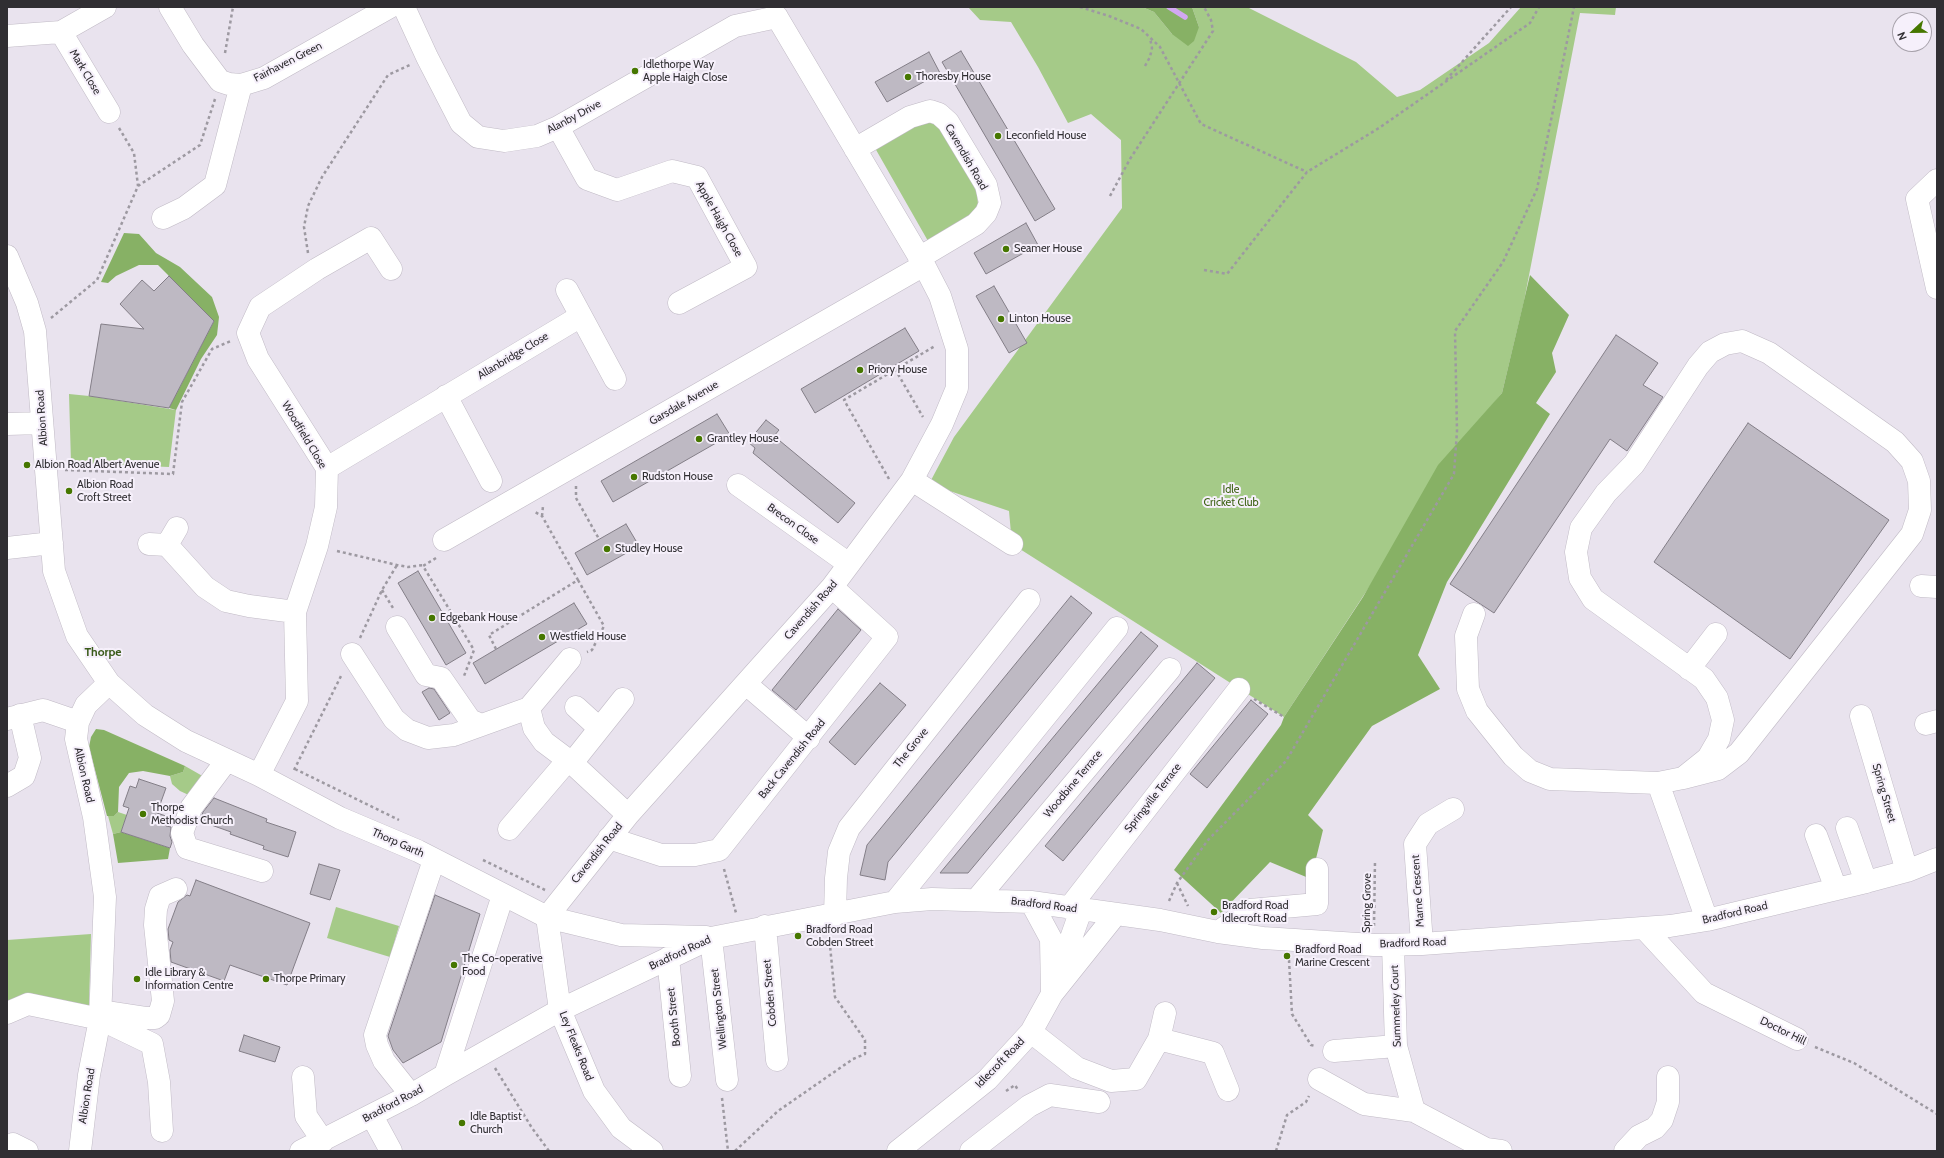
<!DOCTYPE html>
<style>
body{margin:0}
#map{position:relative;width:1944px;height:1158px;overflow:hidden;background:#e9e3ee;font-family:Cabin,sans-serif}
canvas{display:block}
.frame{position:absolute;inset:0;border:8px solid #302e32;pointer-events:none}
.north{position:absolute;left:1892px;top:12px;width:40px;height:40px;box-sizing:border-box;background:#f6f0fb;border:1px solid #a7a2ab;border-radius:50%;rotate:248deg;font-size:11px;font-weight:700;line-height:16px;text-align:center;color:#302e32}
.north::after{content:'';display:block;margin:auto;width:14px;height:18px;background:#467700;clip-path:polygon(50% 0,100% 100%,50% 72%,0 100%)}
</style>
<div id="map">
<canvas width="1944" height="1158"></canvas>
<div class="frame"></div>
<div class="north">N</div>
</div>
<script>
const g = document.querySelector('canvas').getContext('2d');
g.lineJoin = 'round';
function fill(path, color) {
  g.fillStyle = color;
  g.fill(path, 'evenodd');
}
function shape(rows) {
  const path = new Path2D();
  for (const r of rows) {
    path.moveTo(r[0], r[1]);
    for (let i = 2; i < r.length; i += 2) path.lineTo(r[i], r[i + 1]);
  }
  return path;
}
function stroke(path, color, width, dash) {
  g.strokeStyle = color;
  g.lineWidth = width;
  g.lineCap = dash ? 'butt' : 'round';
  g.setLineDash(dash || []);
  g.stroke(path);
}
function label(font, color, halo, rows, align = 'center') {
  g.font = font + ' Cabin,sans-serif';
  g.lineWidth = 4;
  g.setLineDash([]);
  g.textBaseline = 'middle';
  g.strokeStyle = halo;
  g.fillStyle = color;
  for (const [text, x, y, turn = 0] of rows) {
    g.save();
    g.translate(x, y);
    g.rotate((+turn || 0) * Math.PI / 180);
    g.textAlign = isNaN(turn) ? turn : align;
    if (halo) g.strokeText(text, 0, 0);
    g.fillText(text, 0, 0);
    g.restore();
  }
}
const green = shape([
 [968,7,1142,7,1154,12,1172,34,1199,27,1192,7,1247,7,1356,62,1397,97,1420,90,1489,43,1521,7,1616,7,1615,15,1580,13,1524,301,1502,393,1474,427,1284,717,1012,544,1009,511,929,484,954,437,1122,208,1121,140,1091,114,1068,123,1038,67,1011,22,980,20],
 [928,122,936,123,967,172,977,193,978,204,973,213,928,241,875,148,919,124],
 [69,394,89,396,176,410,169,467,71,463],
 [185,766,206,778,193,797,180,791,172,784,170,776,183,772],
 [118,812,127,815,121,832,113,834,108,816,114,816],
 [336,907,399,926,390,957,327,938],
 [91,934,89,1006,7,1003,7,940]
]);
const forest = shape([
 [1142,7,1192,7,1199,27,1194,41,1188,46,1172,34,1154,12],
 [124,233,139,234,156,253,180,267,212,297,219,317,217,335,201,359,176,410,169,408,214,321,158,265,139,265,116,276,108,283,101,282],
 [1530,275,1569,315,1552,353,1556,372,1536,403,1550,414,1447,582,1418,655,1440,689,1372,726,1308,815,1323,830,1311,879,1270,862,1221,913,1174,870,1281,725,1284,717,1363,597,1438,465,1502,393],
 [96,729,104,730,185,766,183,772,170,776,143,771,129,773,119,787,118,812,114,816,107,816,89,747,91,737],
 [121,832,170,848,168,859,118,863,113,834]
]);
const stream = shape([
 [1169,7,1185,17]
]);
const building = shape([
 [961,51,1055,209,1035,221,942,62,961,51],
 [929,52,940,73,887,102,875,82,929,52],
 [1026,223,1038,245,986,274,974,253,1026,223],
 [169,276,214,321,169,408,89,396,101,324,144,329,120,304,142,280,154,291,169,276],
 [994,286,1027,343,1009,353,976,296,994,286],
 [905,328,919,351,815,413,801,389,905,328],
 [1616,335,1658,363,1643,385,1663,397,1627,451,1610,439,1494,613,1450,584,1616,335],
 [717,414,730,435,613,502,601,481,717,414],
 [766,420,779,430,774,436,855,503,838,523,753,453,755,448,748,442,766,420],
 [1748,423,1889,520,1790,659,1654,562,1748,423],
 [626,524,639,546,587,575,575,553,626,524],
 [418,571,466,653,446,665,398,583,418,571],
 [1071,596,1092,613,888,862,885,880,860,875,867,845,1071,596],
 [574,603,587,624,485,684,473,663,574,603],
 [838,609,861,630,796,710,772,690,838,609],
 [1141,632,1158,646,968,873,940,873,1141,632],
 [1197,663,1215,678,1063,861,1045,846,1197,663],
 [880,683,906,705,855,765,829,742,880,683],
 [429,688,434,689,450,713,439,720,422,692,429,688],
 [1251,700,1268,714,1207,788,1190,774,1251,700],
 [139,779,166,788,157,813,169,817,166,826,171,827,170,836,172,842,170,848,121,832,129,808,123,806,130,786,136,788,139,779],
 [214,798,267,819,266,822,296,832,288,857,263,849,264,846,230,834,231,832,200,821,203,812,214,798],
 [319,864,340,870,330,900,310,894,319,864],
 [196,880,310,923,287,985,230,965,224,981,171,962,170,950,173,942,169,940,168,929,178,902,187,895,190,896,196,880],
 [435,895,480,914,441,1042,403,1063,393,1050,388,1036,435,895],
 [244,1035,280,1047,275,1062,239,1051,244,1035]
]);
const path = shape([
 [1080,7,1109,16,1141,29,1160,47,1201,124,1307,172],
 [225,53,233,7],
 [1145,66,1150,57,1152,48,1150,38],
 [1446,80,1511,7],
 [119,128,134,153,138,186],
 [1110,196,1130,159,1213,31,1211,20,1204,7],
 [308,253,304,227,308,206,322,177,388,75,410,65],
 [1204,270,1227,274,1307,172,1379,128,1530,23,1539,7],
 [51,318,97,280,138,186,200,145,215,99],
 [895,369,923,417],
 [65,470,173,474,182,402,212,349,231,341],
 [889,479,844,400,935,346],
 [576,486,576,498,599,539],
 [542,516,543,506],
 [337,551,397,565,408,567,424,565],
 [436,558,423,566,474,650,464,676],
 [578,580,604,626,592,650,587,652],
 [382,590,393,608],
 [360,638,382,590,397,565],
 [496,649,489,635,578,580,542,516,535,512],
 [1254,699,1284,717],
 [295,769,399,820],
 [294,770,342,674],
 [483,860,545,890],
 [724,869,736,913],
 [1177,883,1188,906],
 [1169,901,1177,883,1208,840,1286,761,1454,474,1457,431,1455,331,1503,262,1537,189,1574,7],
 [1374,926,1375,861],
 [1289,960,1292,1014,1311,1045,1315,1046],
 [1815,1047,1854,1063,1937,1114],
 [495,1068,532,1128,549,1151],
 [1006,1091,1015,1085,1018,1090],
 [722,1098,728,1151],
 [735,1151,778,1111,853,1059,865,1054,865,1040,835,997,829,935],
 [1276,1151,1287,1115,1306,1102,1309,1096]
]);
const minor = shape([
 [170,7,193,45,220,81,229,84,241,85,264,78,390,7],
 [404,7,427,57,461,123,478,137,504,141,537,136,558,127,735,26,777,17],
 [61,32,109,112],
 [7,36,61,32,105,7],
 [558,127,587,179,617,190,672,171,697,177,746,267,679,303],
 [855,149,910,117,930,111,939,114,948,122,986,185,990,203,986,213,976,224,919,258],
 [1937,180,1917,199,1937,288],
 [163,218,184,208,215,185,241,85],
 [7,256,27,303,35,331,54,571,77,636,109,683,145,715,186,741,259,775,340,818,418,851,547,917,621,935,706,937],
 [567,290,615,379],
 [446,396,491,481],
 [7,424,42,423],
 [327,468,581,316],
 [912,480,1012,544],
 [738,485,849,564],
 [177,528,167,545,205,587,226,601,249,606,295,612],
 [444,540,924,265],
 [149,544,167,545],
 [7,548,52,543],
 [1921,586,1937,587],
 [1474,614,1466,636,1468,689,1477,711,1513,756,1530,771,1550,779,1658,783,1683,778,1708,758,1719,739,1723,720,1717,698,1704,679,1593,599,1580,578,1576,552,1581,528,1606,493,1634,464,1698,366,1710,352,1725,344,1742,341,1769,353,1895,442,1912,461,1919,481,1920,510,1912,534,1739,753,1718,769,1683,778],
 [397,627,426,675,441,678,470,720,481,725],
 [352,654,394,719,407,730,428,738,454,735,529,708,534,728,544,742,572,763],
 [1689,669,1716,634],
 [746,684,809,738],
 [623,699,572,763,628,815],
 [576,707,599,728],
 [529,708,570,659],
 [1861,716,1907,871],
 [7,719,43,710,78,722],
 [1926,724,1937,721],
 [227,760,191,808,182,833,187,848,262,871],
 [259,775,297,701,295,612,317,546,326,507,327,468,258,359,248,333,260,307,317,269,371,238,391,269],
 [1658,783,1707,920],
 [7,786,24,776,30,758,20,715],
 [1847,828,1866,882],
 [509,829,568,760],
 [1816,835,1836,889],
 [609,838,661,855,695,855,719,850,887,637,832,587],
 [977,899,1170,669],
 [895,902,1117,628],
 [1031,902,1051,939,1052,994],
 [1069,908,1239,689],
 [835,915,836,878,839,852,849,828,1029,600],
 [765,926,777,1060],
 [1644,928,1704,993,1797,1039],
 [1218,932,1250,910,1317,904,1317,869],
 [711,938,727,1080],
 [1422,944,1415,844,1428,824,1453,809],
 [1393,945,1396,1046,1414,1111,1486,1149,1501,1151],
 [668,958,680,1076],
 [1057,978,1081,910],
 [101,1011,147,1018,155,1018,159,1015,163,1001,155,925,156,909,160,896,176,889],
 [7,1013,28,1004,100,1019,152,1044,159,1082,162,1131],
 [1031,1032,1077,1068,1111,1081,1136,1079,1159,1039,1165,1013],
 [1159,1039,1213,1053,1228,1090],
 [1334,1051,1396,1046],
 [445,1075,503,895],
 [303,1077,306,1116,323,1141],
 [1319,1079,1364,1104,1414,1111],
 [411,1095,384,1061,377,1045,375,1035,434,860],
 [372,1116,391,1151],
 [8,1151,13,1144,27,1151],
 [80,1151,89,1075,100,1019,105,897,94,817,76,739,78,722,86,705,109,683],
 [301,1151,411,1095,445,1075,560,1010,711,938,895,902,932,899,1031,902,1160,920,1218,932,1263,938,1374,945,1422,944,1670,926,1707,920,1866,882,1907,871,1937,859],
 [652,1151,621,1128,594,1091,560,1010,547,917,628,815,832,587,912,480,942,424,957,388,957,349,940,296,924,265,777,17],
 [898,1151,987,1080,1031,1032,1052,994,1116,914],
 [971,1151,1029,1106,1050,1095,1099,1102],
 [1625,1151,1639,1136,1655,1128,1662,1120,1668,1102,1668,1077]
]);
const markers = [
 [635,71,4,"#467700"],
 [908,77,4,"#467700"],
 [998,136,4,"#467700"],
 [1006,249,4,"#467700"],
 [1001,319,4,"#467700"],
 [860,370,4,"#467700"],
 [699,439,4,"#467700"],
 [27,465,4,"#467700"],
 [634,477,4,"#467700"],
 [69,491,4,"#467700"],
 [607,549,4,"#467700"],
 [432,618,4,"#467700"],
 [542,637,4,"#467700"],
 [143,814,4,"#467700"],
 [1214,912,4,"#467700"],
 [798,936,4,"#467700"],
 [1287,956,4,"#467700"],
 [454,965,4,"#467700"],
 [137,979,4,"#467700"],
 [266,979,4,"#467700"],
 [462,1123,4,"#467700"]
];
const streetNames = [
 ["Fairhaven Green",288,62,-27],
 ["Mark Close",85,72,59],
 ["Alanby Drive",574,117,-28],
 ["Cavendish Road",966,157,60],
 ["Apple Haigh Close",719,219,61],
 ["Allanbridge Close",513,356,-31],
 ["Garsdale Avenue",684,403,-30],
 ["Albion Road",42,418,-94],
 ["Woodfield Close",304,435,59],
 ["Brecon Close",793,524,36],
 ["Cavendish Road",811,610,-49],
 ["The Grove",911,748,-51],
 ["Back Cavendish Road",792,759,-51],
 ["Albion Road",84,775,77],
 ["Woodbine Terrace",1073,784,-50],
 ["Spring Street",1884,793,74],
 ["Springville Terrace",1153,798,-52],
 ["Thorp Garth",398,843,24],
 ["Cavendish Road",597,853,-51],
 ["Marne Crescent",1418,891,-94],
 ["Spring Grove",1367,903,-89],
 ["Bradford Road",1044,905,7],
 ["Bradford Road",1735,913,-13],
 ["Bradford Road",1413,943,-2],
 ["Bradford Road",680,953,-25],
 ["Cobden Street",770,993,-95],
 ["Summerley Court",1396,1006,-92],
 ["Wellington Street",719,1009,-96],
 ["Booth Street",674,1017,-96],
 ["Doctor Hill",1783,1031,26],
 ["Ley Fleaks Road",576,1046,68],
 ["Idlecroft Road",1000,1063,-46],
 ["Albion Road",87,1096,-81],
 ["Bradford Road",393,1104,-28]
];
const poiNames = [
 ["Idlethorpe Way",643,65],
 ["Apple Haigh Close",643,78],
 ["Thoresby House",916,77],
 ["Leconfield House",1006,136],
 ["Seamer House",1014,249],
 ["Linton House",1009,319],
 ["Priory House",868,370],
 ["Grantley House",707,439],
 ["Albion Road Albert Avenue",35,465],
 ["Rudston House",642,477],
 ["Albion Road",77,485],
 ["Croft Street",77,498],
 ["Studley House",615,549],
 ["Edgebank House",440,618],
 ["Westfield House",550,637],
 ["Thorpe",151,808],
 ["Methodist Church",151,821],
 ["Bradford Road",1222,906],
 ["Idlecroft Road",1222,919],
 ["Bradford Road",806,930],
 ["Cobden Street",806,943],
 ["Bradford Road",1295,950],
 ["Marine Crescent",1295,963],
 ["The Co-operative",462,959],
 ["Food",462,972],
 ["Idle Library &",145,973],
 ["Information Centre",145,986],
 ["Thorpe Primary",274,979],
 ["Idle Baptist",470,1117],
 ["Church",470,1130]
];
const parkNames = [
 ["Idle",1231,490],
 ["Cricket Club",1231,503]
];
const neighbourhoodNames = [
 ["Thorpe",103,652]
];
fill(green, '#a5ca88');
fill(forest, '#87b165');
stroke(stream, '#d2a8f2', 5.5);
fill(building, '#beb9c3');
stroke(building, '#837e87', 1);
stroke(minor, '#c0bac5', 23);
stroke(path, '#9d99a1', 2.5, [3, 3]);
stroke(minor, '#fff', 22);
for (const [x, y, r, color] of markers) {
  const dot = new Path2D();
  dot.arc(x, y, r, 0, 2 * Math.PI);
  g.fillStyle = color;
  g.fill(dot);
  stroke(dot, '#f6f0fb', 1.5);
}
label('11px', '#302e32', '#f6f0fb', streetNames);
label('11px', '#302e32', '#f6f0fb', poiNames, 'left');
label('11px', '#3c6112', '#f6f0fb', parkNames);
label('bold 12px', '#3a5b19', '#f6f0fb', neighbourhoodNames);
</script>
